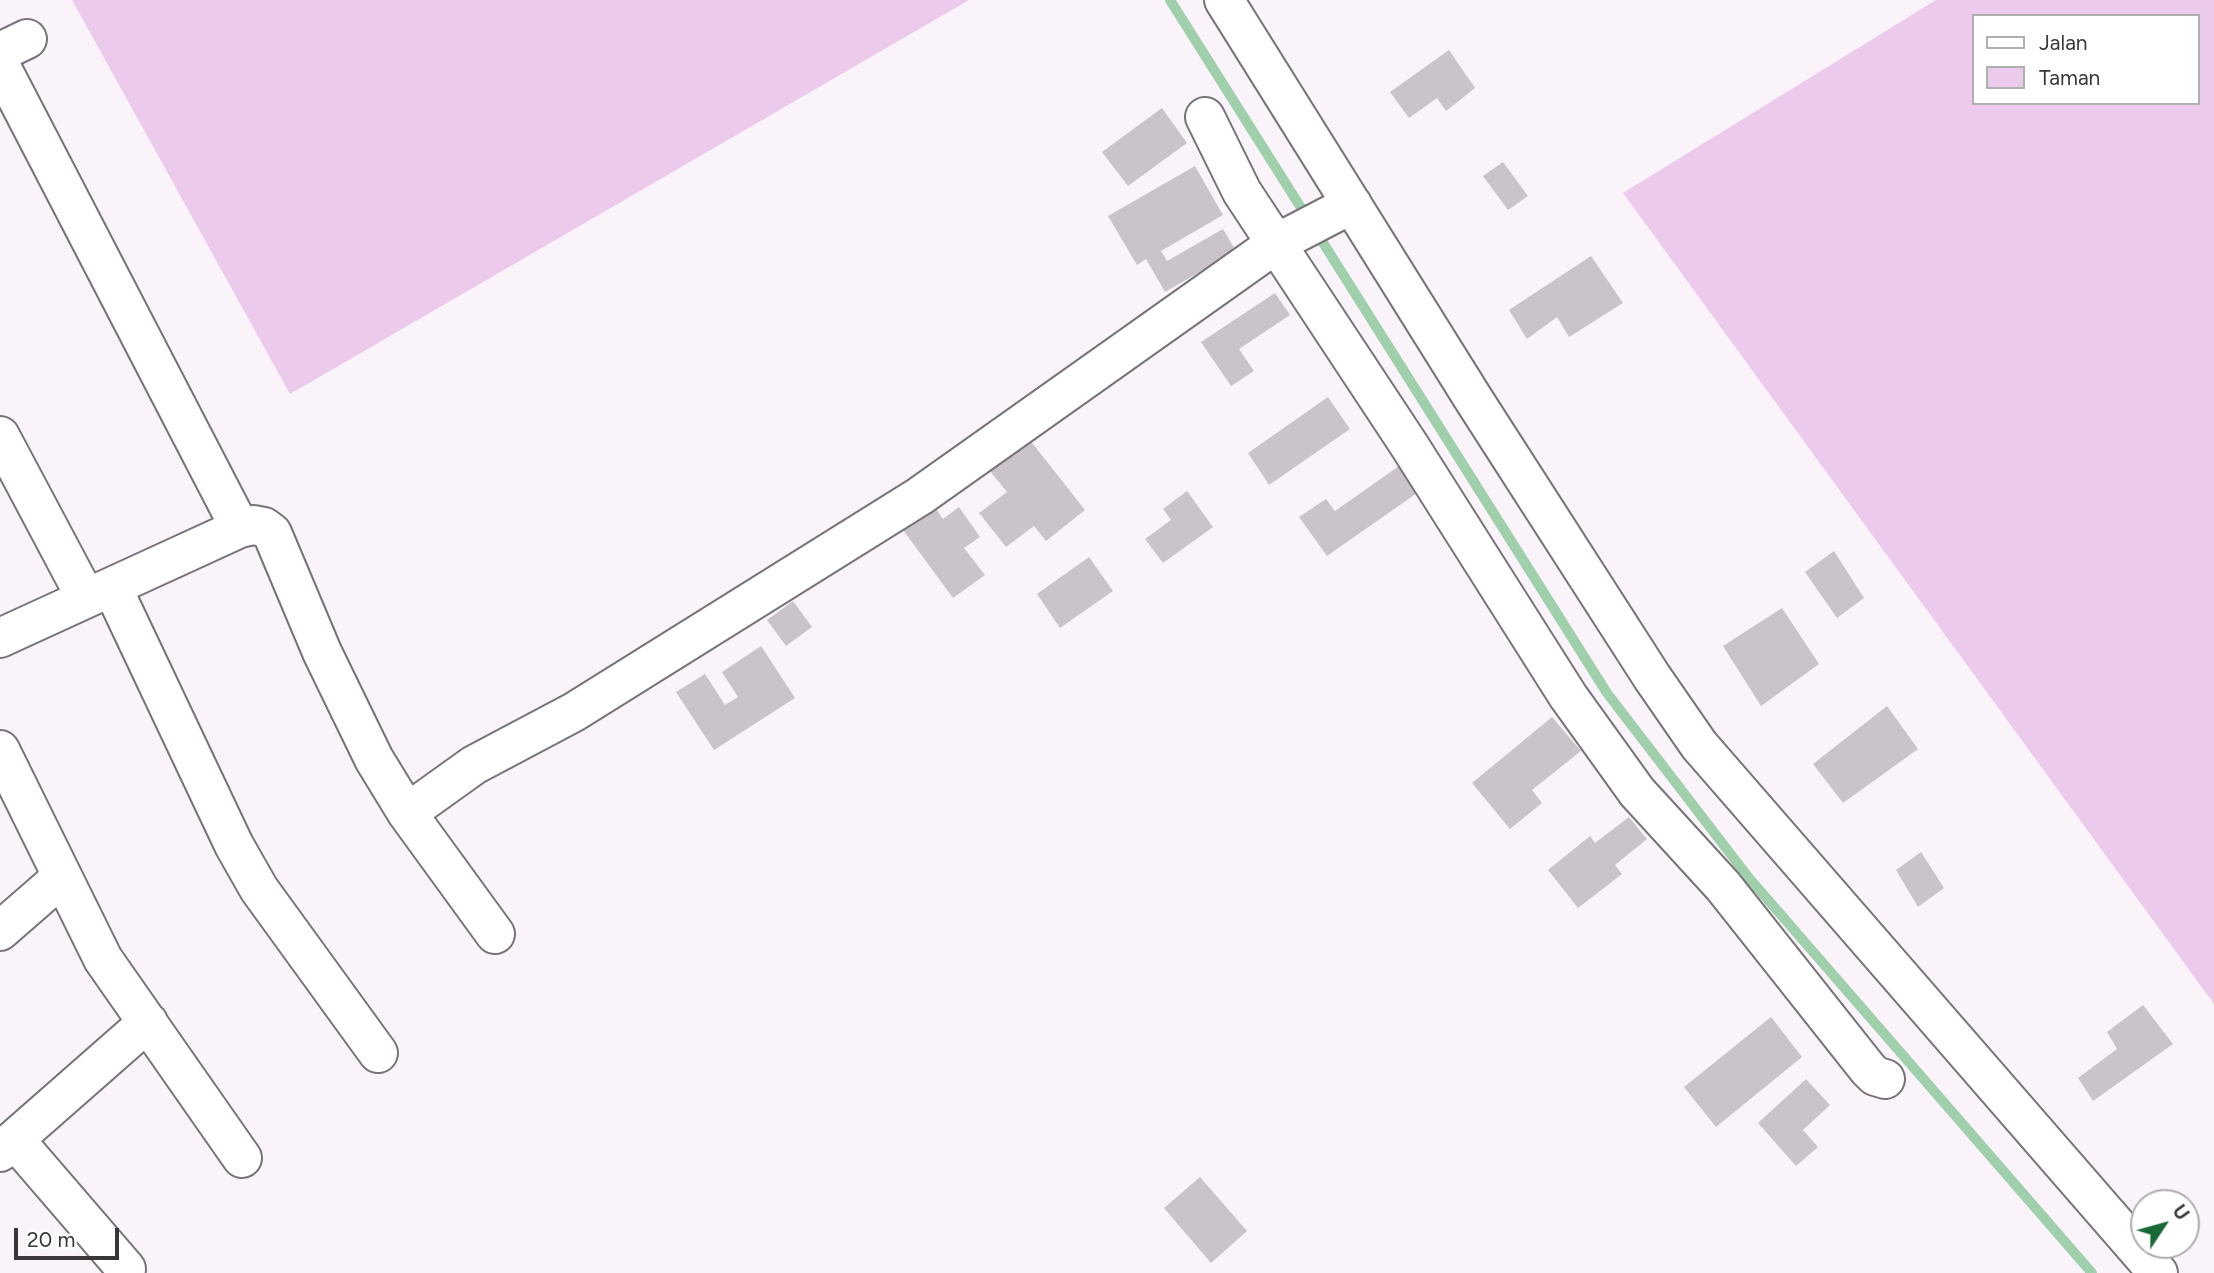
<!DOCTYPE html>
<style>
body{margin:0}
#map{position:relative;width:2214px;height:1273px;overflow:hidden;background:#faf3f9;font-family:Figtree,sans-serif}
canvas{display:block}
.legend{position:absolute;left:1972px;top:14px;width:228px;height:91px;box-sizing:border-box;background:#fff;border:2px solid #b0afb0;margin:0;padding:9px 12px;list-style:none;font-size:21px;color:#393639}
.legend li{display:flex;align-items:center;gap:14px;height:35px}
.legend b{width:35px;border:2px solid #b0afb0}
.north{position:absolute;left:2130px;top:1189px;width:70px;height:70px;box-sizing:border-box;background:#fff;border:2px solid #b0afb0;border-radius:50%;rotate:54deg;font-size:19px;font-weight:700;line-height:28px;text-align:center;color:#393639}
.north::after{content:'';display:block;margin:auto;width:24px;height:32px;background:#186838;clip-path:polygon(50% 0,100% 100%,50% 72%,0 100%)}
.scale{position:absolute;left:14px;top:1228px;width:105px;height:32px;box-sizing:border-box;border:4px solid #393639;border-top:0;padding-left:9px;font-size:21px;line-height:24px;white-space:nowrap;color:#393639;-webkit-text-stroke:5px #fff;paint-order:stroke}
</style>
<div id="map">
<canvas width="2214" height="1273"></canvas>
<ul class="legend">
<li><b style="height:9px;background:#fff"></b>Jalan</li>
<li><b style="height:19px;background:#eccaeb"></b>Taman</li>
</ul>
<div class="north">U</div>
<div class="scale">20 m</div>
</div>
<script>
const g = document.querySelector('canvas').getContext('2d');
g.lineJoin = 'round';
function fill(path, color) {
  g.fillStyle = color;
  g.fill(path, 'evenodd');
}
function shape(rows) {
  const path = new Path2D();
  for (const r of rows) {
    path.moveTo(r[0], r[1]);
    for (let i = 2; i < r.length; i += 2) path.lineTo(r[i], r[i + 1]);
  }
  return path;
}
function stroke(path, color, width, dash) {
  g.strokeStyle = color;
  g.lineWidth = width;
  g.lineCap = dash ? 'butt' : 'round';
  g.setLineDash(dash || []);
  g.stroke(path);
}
const green = shape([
 [72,0,969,0,290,394],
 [1936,0,2214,0,2214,1004,1623,193],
 [1974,16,2198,16,2198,103,1974,103]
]);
const stream = shape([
 [1170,0,1607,693,1749,878,2092,1273]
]);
const building = shape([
 [1449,50,1475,88,1446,111,1437,98,1409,118,1390,92],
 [1162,108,1187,143,1128,186,1102,152],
 [1503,162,1528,196,1508,210,1483,176],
 [1195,166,1223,215,1161,251,1167,261,1223,229,1236,251,1165,292,1146,259,1137,265,1108,216],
 [1591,256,1623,303,1569,337,1557,317,1527,339,1509,310],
 [1275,293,1290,315,1239,349,1254,371,1231,386,1201,342],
 [1328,397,1350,429,1269,485,1248,453],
 [1029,439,1085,510,1046,541,1034,526,1006,547,979,513,1007,492,989,470],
 [1399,466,1417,493,1327,556,1299,517,1326,499,1335,511],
 [1187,491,1213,527,1163,563,1145,539,1171,520,1163,509],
 [935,507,943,519,959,507,980,537,964,548,985,575,953,598,903,530],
 [1834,551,1864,598,1837,618,1805,572],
 [1089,557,1113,591,1060,628,1037,594],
 [793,601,812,627,786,646,767,620],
 [1782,608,1819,664,1761,706,1723,646],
 [761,646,795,698,714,750,676,692,705,674,725,705,738,697,722,672],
 [1887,706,1918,749,1843,803,1813,764],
 [1552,717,1581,751,1532,790,1542,803,1510,829,1472,783],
 [1629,817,1647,839,1615,865,1622,874,1578,908,1548,870,1590,836,1595,843],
 [1921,852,1944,888,1918,907,1896,870],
 [2143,1005,2173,1044,2093,1101,2078,1078,2117,1049,2107,1032],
 [1771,1017,1802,1057,1716,1127,1684,1087],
 [1806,1079,1830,1105,1803,1130,1818,1147,1796,1166,1758,1123],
 [1200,1177,1247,1231,1211,1263,1164,1208]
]);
const minor = shape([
 [1224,0,1474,400,1652,677,1699,745,2158,1273],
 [0,52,27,39],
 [0,65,240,528],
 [1205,117,1242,192,1409,445,1568,696,1637,792,1723,886,1868,1069,1875,1076,1885,1079],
 [0,436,86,598],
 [112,587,234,845,259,889,378,1053],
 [0,638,240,528,253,525,264,527,272,533,322,652,374,759,407,813,495,934],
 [0,750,103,959,242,1158],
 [407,813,474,765,574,712,920,496,1277,243,1352,204],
 [0,931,62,877],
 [15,1140,126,1269],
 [0,1152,148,1022]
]);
fill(green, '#eccaeb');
stroke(stream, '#a0cfac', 10);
fill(building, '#cac4ca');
stroke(minor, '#787378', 42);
stroke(minor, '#fff', 38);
</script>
